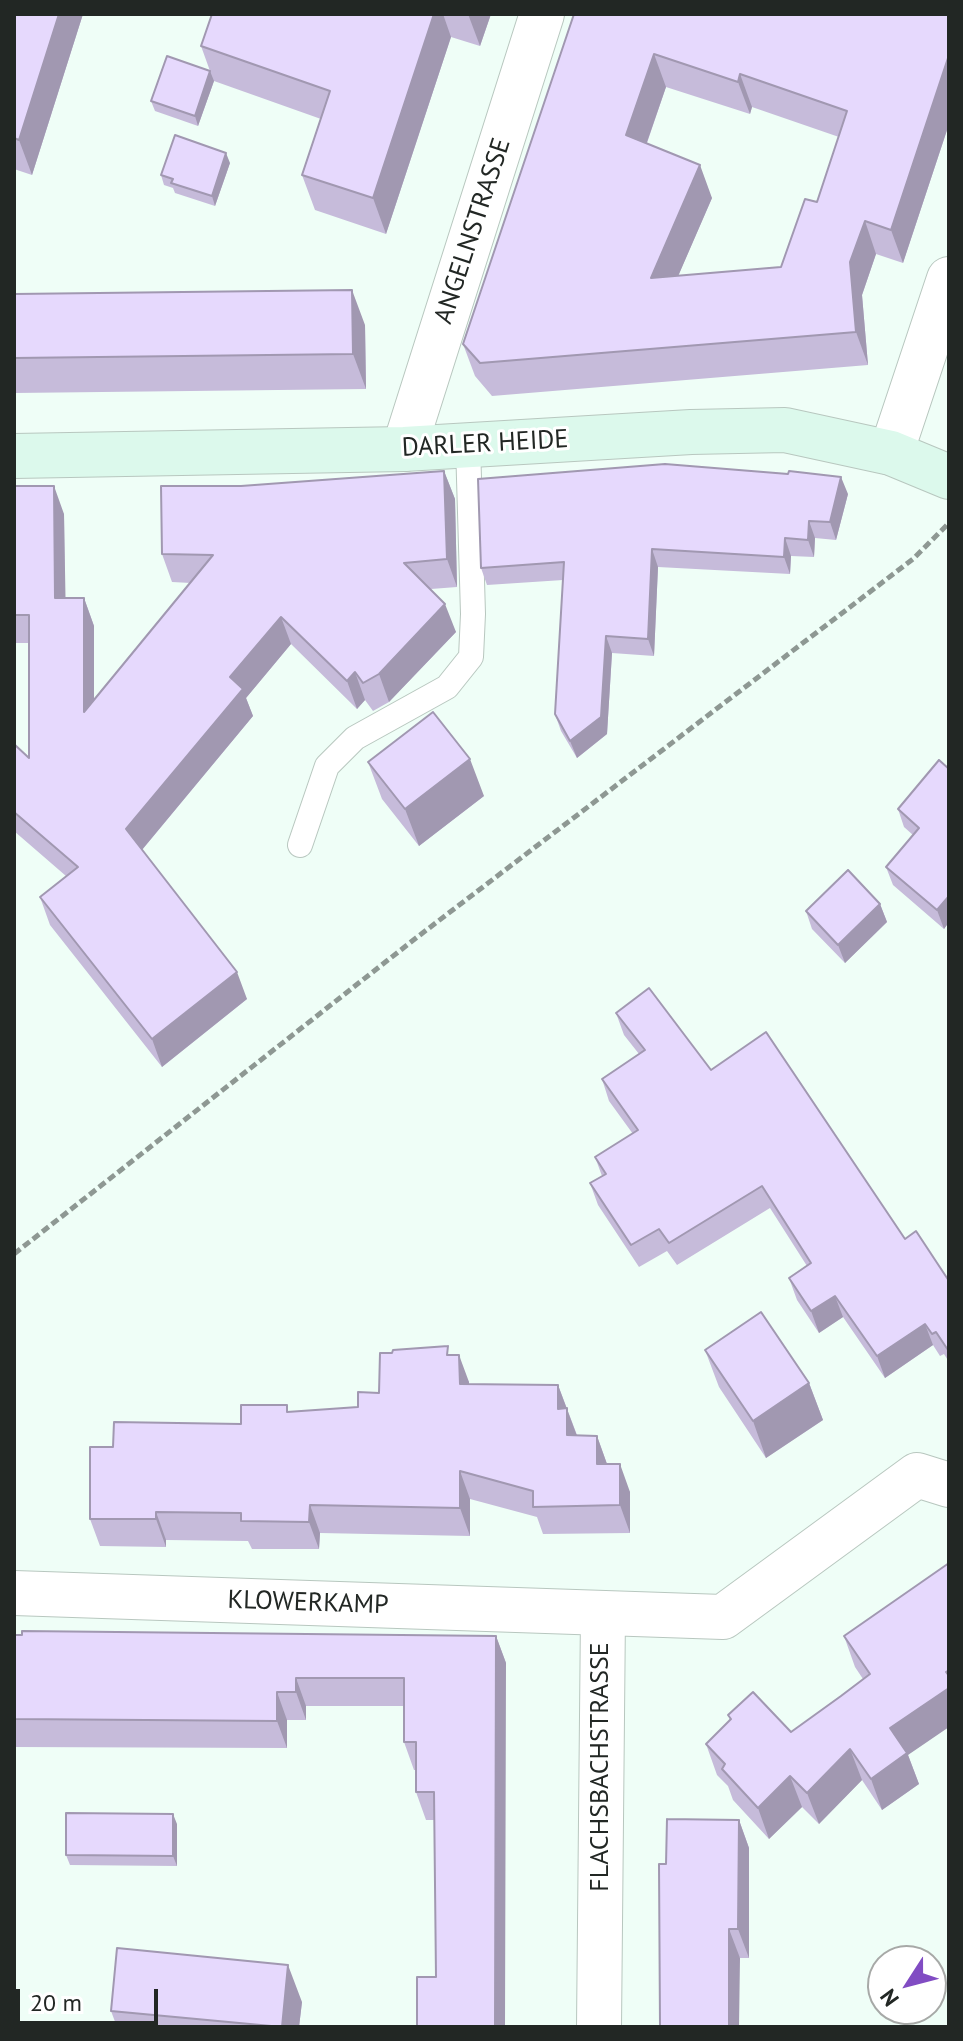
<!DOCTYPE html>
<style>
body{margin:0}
#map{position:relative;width:963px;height:2041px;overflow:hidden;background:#effef7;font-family:"PT Sans",sans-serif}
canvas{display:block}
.frame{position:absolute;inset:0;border:16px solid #222724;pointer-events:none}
.north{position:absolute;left:867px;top:1945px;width:80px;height:80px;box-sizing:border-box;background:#fff;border:2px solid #a7a9a7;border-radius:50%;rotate:234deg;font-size:22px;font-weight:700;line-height:32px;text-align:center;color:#222724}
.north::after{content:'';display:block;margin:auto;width:28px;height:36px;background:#814cc3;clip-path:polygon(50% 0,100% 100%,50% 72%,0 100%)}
.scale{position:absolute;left:16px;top:1989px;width:142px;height:36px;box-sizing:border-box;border:4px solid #222724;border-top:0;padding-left:10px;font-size:24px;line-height:28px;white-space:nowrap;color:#222724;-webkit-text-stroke:6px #fff;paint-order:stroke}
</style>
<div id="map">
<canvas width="963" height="2041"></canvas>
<div class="frame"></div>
<div class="north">N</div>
<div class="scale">20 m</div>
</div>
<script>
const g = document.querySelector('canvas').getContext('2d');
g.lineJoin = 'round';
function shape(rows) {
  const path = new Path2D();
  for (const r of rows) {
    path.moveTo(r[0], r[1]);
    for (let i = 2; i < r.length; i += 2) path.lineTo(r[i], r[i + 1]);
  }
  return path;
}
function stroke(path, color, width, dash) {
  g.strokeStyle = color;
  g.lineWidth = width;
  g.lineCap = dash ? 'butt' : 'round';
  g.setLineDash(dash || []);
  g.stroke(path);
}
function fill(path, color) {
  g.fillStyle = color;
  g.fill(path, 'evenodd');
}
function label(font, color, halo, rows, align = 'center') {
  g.font = font + ' "PT Sans",sans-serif';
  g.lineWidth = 6;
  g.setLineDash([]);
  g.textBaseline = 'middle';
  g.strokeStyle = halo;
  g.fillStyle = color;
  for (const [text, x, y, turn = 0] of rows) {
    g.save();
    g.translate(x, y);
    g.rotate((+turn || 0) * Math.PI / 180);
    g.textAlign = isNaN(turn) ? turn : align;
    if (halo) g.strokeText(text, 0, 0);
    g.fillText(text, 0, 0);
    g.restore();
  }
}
const path = shape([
 [14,1254,416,938,913,559,948,524]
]);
const lane = shape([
 [300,845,327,766,355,738,447,687,471,657,473,614,468,445]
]);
const street = shape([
 [404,449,542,14],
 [891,453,949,279],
 [14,1593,723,1617,917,1475,949,1485],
 [599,2027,603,1613]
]);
const secondary = shape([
 [14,456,404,449,691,432,785,430,891,453,949,477]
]);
const wall = shape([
 [14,14,83,14,32,175,14,169],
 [212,14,491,14,480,46,451,37,386,234,315,210,302,175,321,119,214,81,198,126,155,111,151,101,210,71,201,46],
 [574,14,949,14,949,124,903,263,876,254,862,295,868,365,492,396,475,376,463,344],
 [666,87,750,114,752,107,839,137,817,202,781,267,678,276,712,198,647,143],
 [230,163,215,206,175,193,173,188,164,185,161,175],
 [14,294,365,325,366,389,14,393],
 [444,471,455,499,457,587,431,589,456,632,389,702,373,711,365,700,357,709,291,644,246,698,253,716,142,850,247,999,162,1067,50,925,40,897,66,876,14,831,14,744,29,758,29,643,14,643,14,486,64,514,65,598,84,598,94,626,94,699,191,583,172,582,162,554,241,486],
 [848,494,836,540,815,538,814,557,791,556,790,574,658,567,654,656,612,653,607,734,577,758,561,731,555,714,563,580,487,585,481,568],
 [368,762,484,796,419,846,382,799],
 [949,769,949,922,944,929,893,885,886,867,913,835,904,827,898,809],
 [880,904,887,922,845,963,812,929,806,911],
 [616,1013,711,1070,905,1239,949,1281,949,1362,944,1354,940,1356,933,1345,885,1378,843,1317,819,1333,797,1300,789,1278,807,1266,770,1208,677,1265,667,1251,639,1267,598,1205,590,1183,602,1176,595,1157,633,1134,609,1101,602,1079,639,1054,624,1035],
 [705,1350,809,1383,823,1420,766,1458,719,1387],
 [451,1355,469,1382,469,1384,558,1385,577,1435,597,1436,607,1464,630,1492,630,1533,543,1534,537,1517,470,1499,470,1536,320,1533,319,1549,252,1549,248,1541,166,1540,166,1547,100,1546,90,1519,113,1447,241,1424,289,1412,358,1407,379,1393],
 [949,1563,908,1755,919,1784,882,1810,862,1780,819,1824,802,1807,769,1839,733,1800,728,1786,717,1775,706,1744,730,1720,728,1715,791,1732,863,1679,855,1667,844,1636],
 [14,1635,496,1636,506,1663,436,1977,434,1820,426,1820,416,1792,416,1770,414,1770,404,1742,404,1706,306,1706,306,1720,287,1720,287,1748,14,1747],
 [739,1820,749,1848,749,1958,740,1958,666,1864],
 [177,1824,177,1866,70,1865,66,1855],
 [302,2002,299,2027,117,2027,111,2011]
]);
const shadedWall = shape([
 [59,14,83,14,32,175,19,140],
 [434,14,443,14,451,37,386,234,373,198],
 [468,14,491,14,480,46],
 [654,54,666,87,638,168,626,135],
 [949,55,949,124,903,263,891,230],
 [210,71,214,81,198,126,195,116],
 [740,74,752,107,750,114,738,82],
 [226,153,230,163,215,206,212,196],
 [700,165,712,198,663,311,651,278],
 [865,221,876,254,862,295,868,365,856,332,850,262],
 [352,290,365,325,366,389,353,354],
 [444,471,455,499,457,587,447,559],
 [841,477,848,494,836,540,830,522],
 [54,486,64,514,66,626,55,598],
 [809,521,815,538,814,557,808,540],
 [785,538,791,556,790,574,784,557],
 [652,549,658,567,654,656,648,639],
 [84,598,94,626,94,740,84,712],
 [445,604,456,632,389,702,379,674],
 [281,617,291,644,246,698,253,716,136,857,126,829,230,677],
 [606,636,612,653,607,734,577,758,570,741],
 [355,672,365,700,357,709,347,681],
 [470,759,484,796,419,846,405,809],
 [949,896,949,922,944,929,937,910],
 [880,904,887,922,845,963,838,945],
 [237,972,247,999,162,1067,152,1039],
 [835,1296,843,1317,819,1333,811,1311],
 [925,1324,933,1345,885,1378,877,1356],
 [459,1355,469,1382,470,1412,460,1384],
 [809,1383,823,1420,766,1458,753,1421],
 [558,1385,577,1436,577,1463,558,1409],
 [597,1436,607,1464,597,1464],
 [620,1464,630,1492,630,1533,620,1505],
 [460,1471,470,1499,470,1536,460,1508],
 [310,1505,320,1533,319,1549,309,1522],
 [156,1512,166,1540,166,1547,156,1519],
 [496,1636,506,1663,505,2027,495,2027],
 [296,1678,306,1706,306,1720,296,1692],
 [949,1688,949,1727,908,1755,919,1784,882,1810,871,1779,890,1728],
 [277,1692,287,1720,287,1748,277,1721],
 [850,1749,862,1780,819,1824,807,1793],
 [790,1776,802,1807,769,1839,758,1808],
 [173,1814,177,1824,177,1866,173,1856],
 [739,1820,749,1848,749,1958,738,1929],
 [729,1929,740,1958,739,2027,729,2027],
 [288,1965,302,2002,299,2027,282,2027]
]);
const building = shape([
 [14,14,59,14,19,140,14,138,14,14],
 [212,14,434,14,373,198,302,175,330,91,201,46,212,14],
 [574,14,949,14,949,55,891,230,865,221,850,262,856,332,480,363,463,344,574,14],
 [654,54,738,82,740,74,847,111,817,202,805,199,781,267,651,278,700,165,626,135,654,54],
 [167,56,210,71,195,116,151,101,167,56],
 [175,135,226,153,212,196,171,183,173,179,161,175,175,135],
 [352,290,353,354,14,358,14,294,352,290],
 [665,464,788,474,789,471,841,477,830,522,809,521,808,540,785,538,784,557,652,549,648,639,606,636,601,717,570,741,555,714,564,562,481,568,478,479,665,464],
 [444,471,447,559,404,563,445,604,379,674,363,683,355,672,347,681,281,617,230,677,243,689,126,829,237,972,152,1039,40,897,78,867,14,812,14,744,29,758,29,615,14,615,14,486,54,486,55,598,84,598,84,712,213,555,162,554,161,486,241,486,444,471],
 [433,712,470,759,405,809,368,762,433,712],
 [939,760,949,769,949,896,937,910,886,867,919,828,898,809,939,760],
 [848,870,880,904,838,945,806,911,848,870],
 [649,988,711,1070,766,1032,905,1239,916,1231,949,1281,949,1349,948,1350,936,1332,932,1334,925,1324,877,1356,835,1296,811,1311,789,1278,811,1263,762,1186,669,1243,659,1229,631,1245,590,1183,606,1174,595,1157,638,1130,602,1079,645,1050,616,1013,649,988],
 [761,1312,809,1383,753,1421,705,1350,761,1312],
 [448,1346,447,1355,459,1355,460,1384,558,1385,558,1409,567,1408,567,1435,597,1436,597,1464,620,1464,620,1505,533,1507,533,1491,460,1471,460,1508,310,1505,309,1522,241,1521,241,1513,156,1512,156,1519,90,1519,90,1447,113,1447,114,1422,241,1424,241,1405,287,1405,287,1412,358,1407,358,1392,379,1393,380,1353,392,1353,393,1350,448,1346],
 [949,1563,949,1670,946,1672,949,1676,949,1688,890,1728,907,1753,871,1779,850,1749,807,1793,790,1776,758,1808,722,1769,725,1764,706,1744,731,1719,728,1715,753,1692,791,1732,841,1696,870,1674,844,1636,949,1563],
 [22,1631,496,1636,495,2027,417,2027,417,1977,436,1977,434,1792,416,1792,416,1742,404,1742,404,1678,296,1678,296,1692,277,1692,277,1721,14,1719,14,1635,22,1635,22,1631],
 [66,1813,173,1814,173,1856,66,1855,66,1813],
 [667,1819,739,1820,738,1929,729,1929,729,2027,660,2027,659,1864,666,1864,667,1819],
 [117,1948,288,1965,282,2027,111,2011,117,1948]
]);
const streetNames = [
 ["ANGELNSTRASSE",473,231,-72],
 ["DARLER HEIDE",485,444,-3],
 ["KLOWERKAMP",308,1603,2],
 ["FLACHSBACHSTRASSE",601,1767,-90]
];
stroke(lane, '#b8c7bf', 26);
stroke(street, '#b8c7bf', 46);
stroke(secondary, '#b8c7bf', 46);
stroke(path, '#8e9893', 5, [8, 4]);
stroke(lane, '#fff', 24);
stroke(street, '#fff', 44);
stroke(secondary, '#dcf9ec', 44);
fill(wall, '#c6bbda');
fill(shadedWall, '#a198b1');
fill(building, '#e6d9fd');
stroke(building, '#a198b1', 2);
label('26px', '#222724', '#fff', streetNames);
</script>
